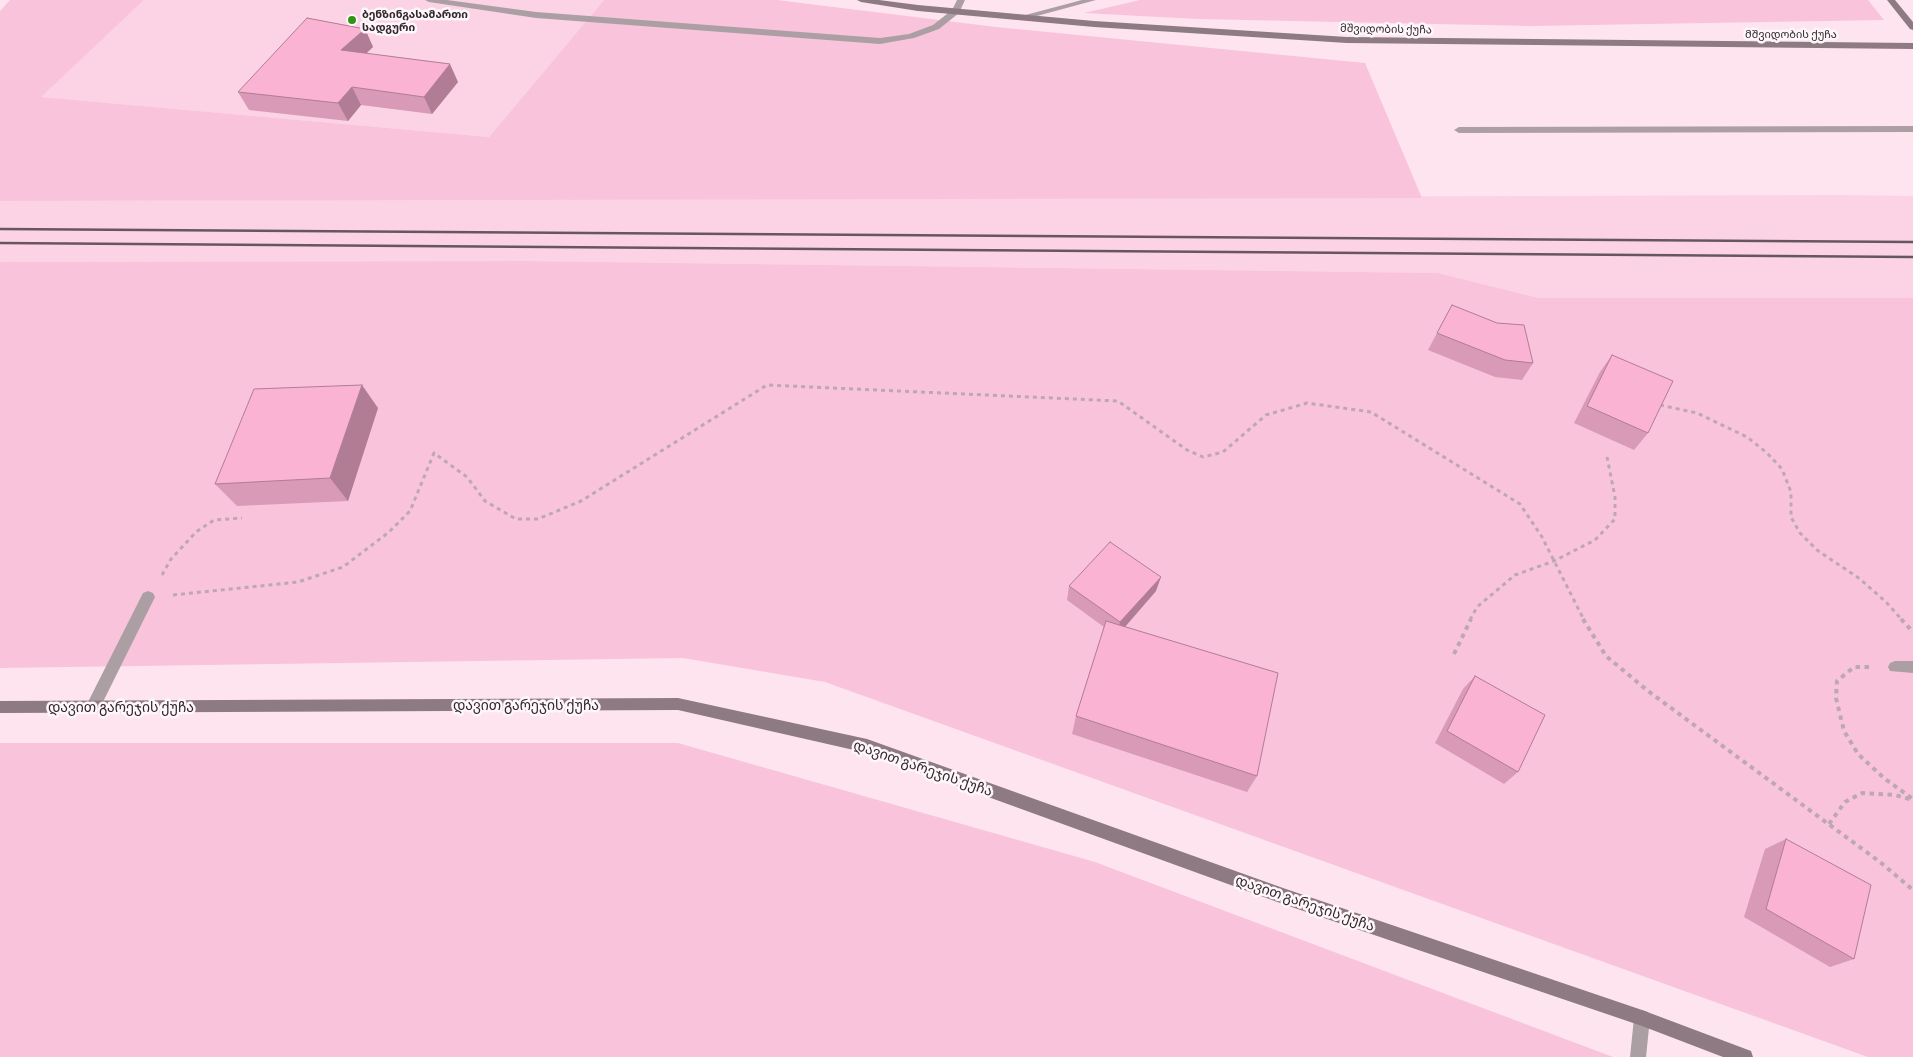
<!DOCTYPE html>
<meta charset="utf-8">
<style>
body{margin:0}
canvas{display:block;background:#fde4ef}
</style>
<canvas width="1913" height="1057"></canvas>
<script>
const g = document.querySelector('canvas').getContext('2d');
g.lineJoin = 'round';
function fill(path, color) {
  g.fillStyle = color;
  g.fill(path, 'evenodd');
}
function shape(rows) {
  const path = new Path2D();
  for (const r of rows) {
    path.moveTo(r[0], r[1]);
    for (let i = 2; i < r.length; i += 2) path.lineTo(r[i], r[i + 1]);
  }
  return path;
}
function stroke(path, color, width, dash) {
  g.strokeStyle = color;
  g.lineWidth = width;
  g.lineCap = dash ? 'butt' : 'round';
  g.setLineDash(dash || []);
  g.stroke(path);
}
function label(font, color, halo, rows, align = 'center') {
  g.font = font + ' Barlow,"Noto Sans Georgian",sans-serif';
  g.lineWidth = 5;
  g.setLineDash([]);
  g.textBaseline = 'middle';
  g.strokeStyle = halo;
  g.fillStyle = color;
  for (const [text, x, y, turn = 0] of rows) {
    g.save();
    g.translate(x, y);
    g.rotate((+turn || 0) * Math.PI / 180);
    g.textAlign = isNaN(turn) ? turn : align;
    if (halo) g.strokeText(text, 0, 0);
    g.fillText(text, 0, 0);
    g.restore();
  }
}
const built = shape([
 [144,0,604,0,489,137,40,97],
 [1839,195,1913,196,1913,298,1539,298,1438,273,526,261,0,262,0,201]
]);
const green = shape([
 [10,0,144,0,41,97,489,137,604,0,777,0,996,27,1365,63,1422,198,0,201,0,11],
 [1140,0,1868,0,1884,20,1531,26,1197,19,1084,13],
 [526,261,1438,273,1539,298,1913,298,1913,1057,1868,1057,825,682,683,658,0,668,0,262],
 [0,743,678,743,1095,862,1613,1057,0,1057]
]);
const pathFar1 = shape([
 [1660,405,1697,413,1747,437,1767,453,1782,469,1791,492,1791,517,1800,533,1817,550,1860,579,1886,602,1902,620],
 [162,575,171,559,196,532,214,520,242,518],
 [173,595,298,582,343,567,389,532,410,511,434,453,467,477,485,501,516,519,538,519,581,501,767,385,1118,401,1187,450,1203,457,1223,452,1266,415,1307,403,1371,412,1520,504,1542,537,1584,620],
 [1470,620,1477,607,1515,575,1554,561,1595,540,1615,519,1615,497,1607,457]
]);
const path = shape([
 [1583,619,1606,656,1648,691,1880,862,1913,890],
 [1901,619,1913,632],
 [1454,654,1471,619],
 [1869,667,1854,667,1837,681,1836,698,1844,731,1858,754,1885,779,1913,799],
 [1829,824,1845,802,1862,793,1895,795,1913,800]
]);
const lane = shape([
 [425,0,447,0,536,12,880,38,909,34,933,25,952,10,957,0,965,0,959,13,939,29,914,38,880,44,536,18,429,2,425,0],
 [1913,126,1913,132,1459,133,1454,130,1459,127,1913,126],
 [148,591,153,593,155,597,98,712,93,713,88,712,86,707,88,702,143,593,148,591]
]);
const street = shape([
 [1082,0,1096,0,1022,20,1018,17,1082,0],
 [1895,661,1913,661,1913,673,1890,671,1888,667,1890,663,1895,661],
 [1642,1010,1648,1012,1650,1018,1646,1057,1630,1057,1634,1018,1636,1012,1642,1010]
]);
const secondary = shape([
 [857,0,879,0,918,5,1094,21,1347,37,1913,43,1913,49,1347,43,1094,27,918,11,861,2,857,0],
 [1887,0,1895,0,1913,22,1913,30,1910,29,1887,0],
 [678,698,867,739,1283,888,1642,1010,1751,1051,1753,1057,1723,1057,1642,1026,1283,904,867,753,678,710,0,713,0,701,678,698]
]);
const rail = shape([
 [0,229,1913,242],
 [0,243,1913,257]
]);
const wall = shape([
 [365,29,373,47,366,53,458,82,432,114,361,105,348,121,249,110,238,92],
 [1452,305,1533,363,1522,380,1495,377,1428,350],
 [1612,355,1648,433,1634,450,1574,423,1600,372],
 [378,408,348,501,237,506,215,484],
 [1069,586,1156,591,1125,627,1257,776,1247,792,1072,734,1076,716,1104,627,1067,600],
 [1475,676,1518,772,1504,784,1435,743,1463,689],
 [1786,839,1854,959,1830,967,1744,917,1765,849]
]);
const shadedWall = shape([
 [365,29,373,47,351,68,341,50],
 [450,64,458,82,432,114,424,97],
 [352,87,361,105,348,121,338,103],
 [362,385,378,408,348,501,330,478],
 [1161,577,1156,591,1117,636,1120,622]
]);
const building = shape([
 [307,18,365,29,341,50,450,64,424,97,352,87,338,103,238,92,307,18],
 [1452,305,1497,323,1524,325,1533,363,1505,360,1437,333,1452,305],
 [1612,355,1673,381,1648,433,1587,406,1612,355],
 [362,385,330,478,215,484,254,389,362,385],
 [1110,542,1161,577,1120,622,1069,586,1110,542],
 [1106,621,1278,673,1257,776,1076,716,1106,621],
 [1475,676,1545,715,1518,772,1447,731,1475,676],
 [1786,839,1871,885,1854,959,1766,909,1786,839]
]);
const markers = [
 [352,20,5,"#319415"]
];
const farPoinames = [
 ["ბენზინგასამართი",362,14],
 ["სადგური",362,27]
];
const farStreetnames = [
 ["მშვიდობის ქუჩა",1386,29,1],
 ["მშვიდობის ქუჩა",1791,34]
];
const streetNames = [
 ["დავით გარეჯის ქუჩა",526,705],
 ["დავით გარეჯის ქუჩა",121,707],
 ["დავით გარეჯის ქუჩა",923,768,19],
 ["დავით გარეჯის ქუჩა",1305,903,19]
];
fill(built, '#fbd3e4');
fill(green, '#f9c4db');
stroke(pathFar1, '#bda8b2', 3, [4, 4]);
stroke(path, '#bda8b2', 4, [4.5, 4.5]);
fill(lane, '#ac9fa4');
fill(street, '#ac9fa4');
fill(secondary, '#8d7a82');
stroke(rail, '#66575e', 2.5);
fill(wall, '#d89ab6');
fill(shadedWall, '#b07d94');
fill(building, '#fbb3d4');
stroke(building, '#b07d94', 1);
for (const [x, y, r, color] of markers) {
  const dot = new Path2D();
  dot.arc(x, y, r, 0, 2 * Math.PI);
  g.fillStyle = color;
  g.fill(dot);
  stroke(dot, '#fef7fa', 2);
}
label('bold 11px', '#33272d', '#fef7fa', farPoinames, 'left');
label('11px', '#33272d', '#fef7fa', farStreetnames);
label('14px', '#33272d', '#fef7fa', streetNames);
</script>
